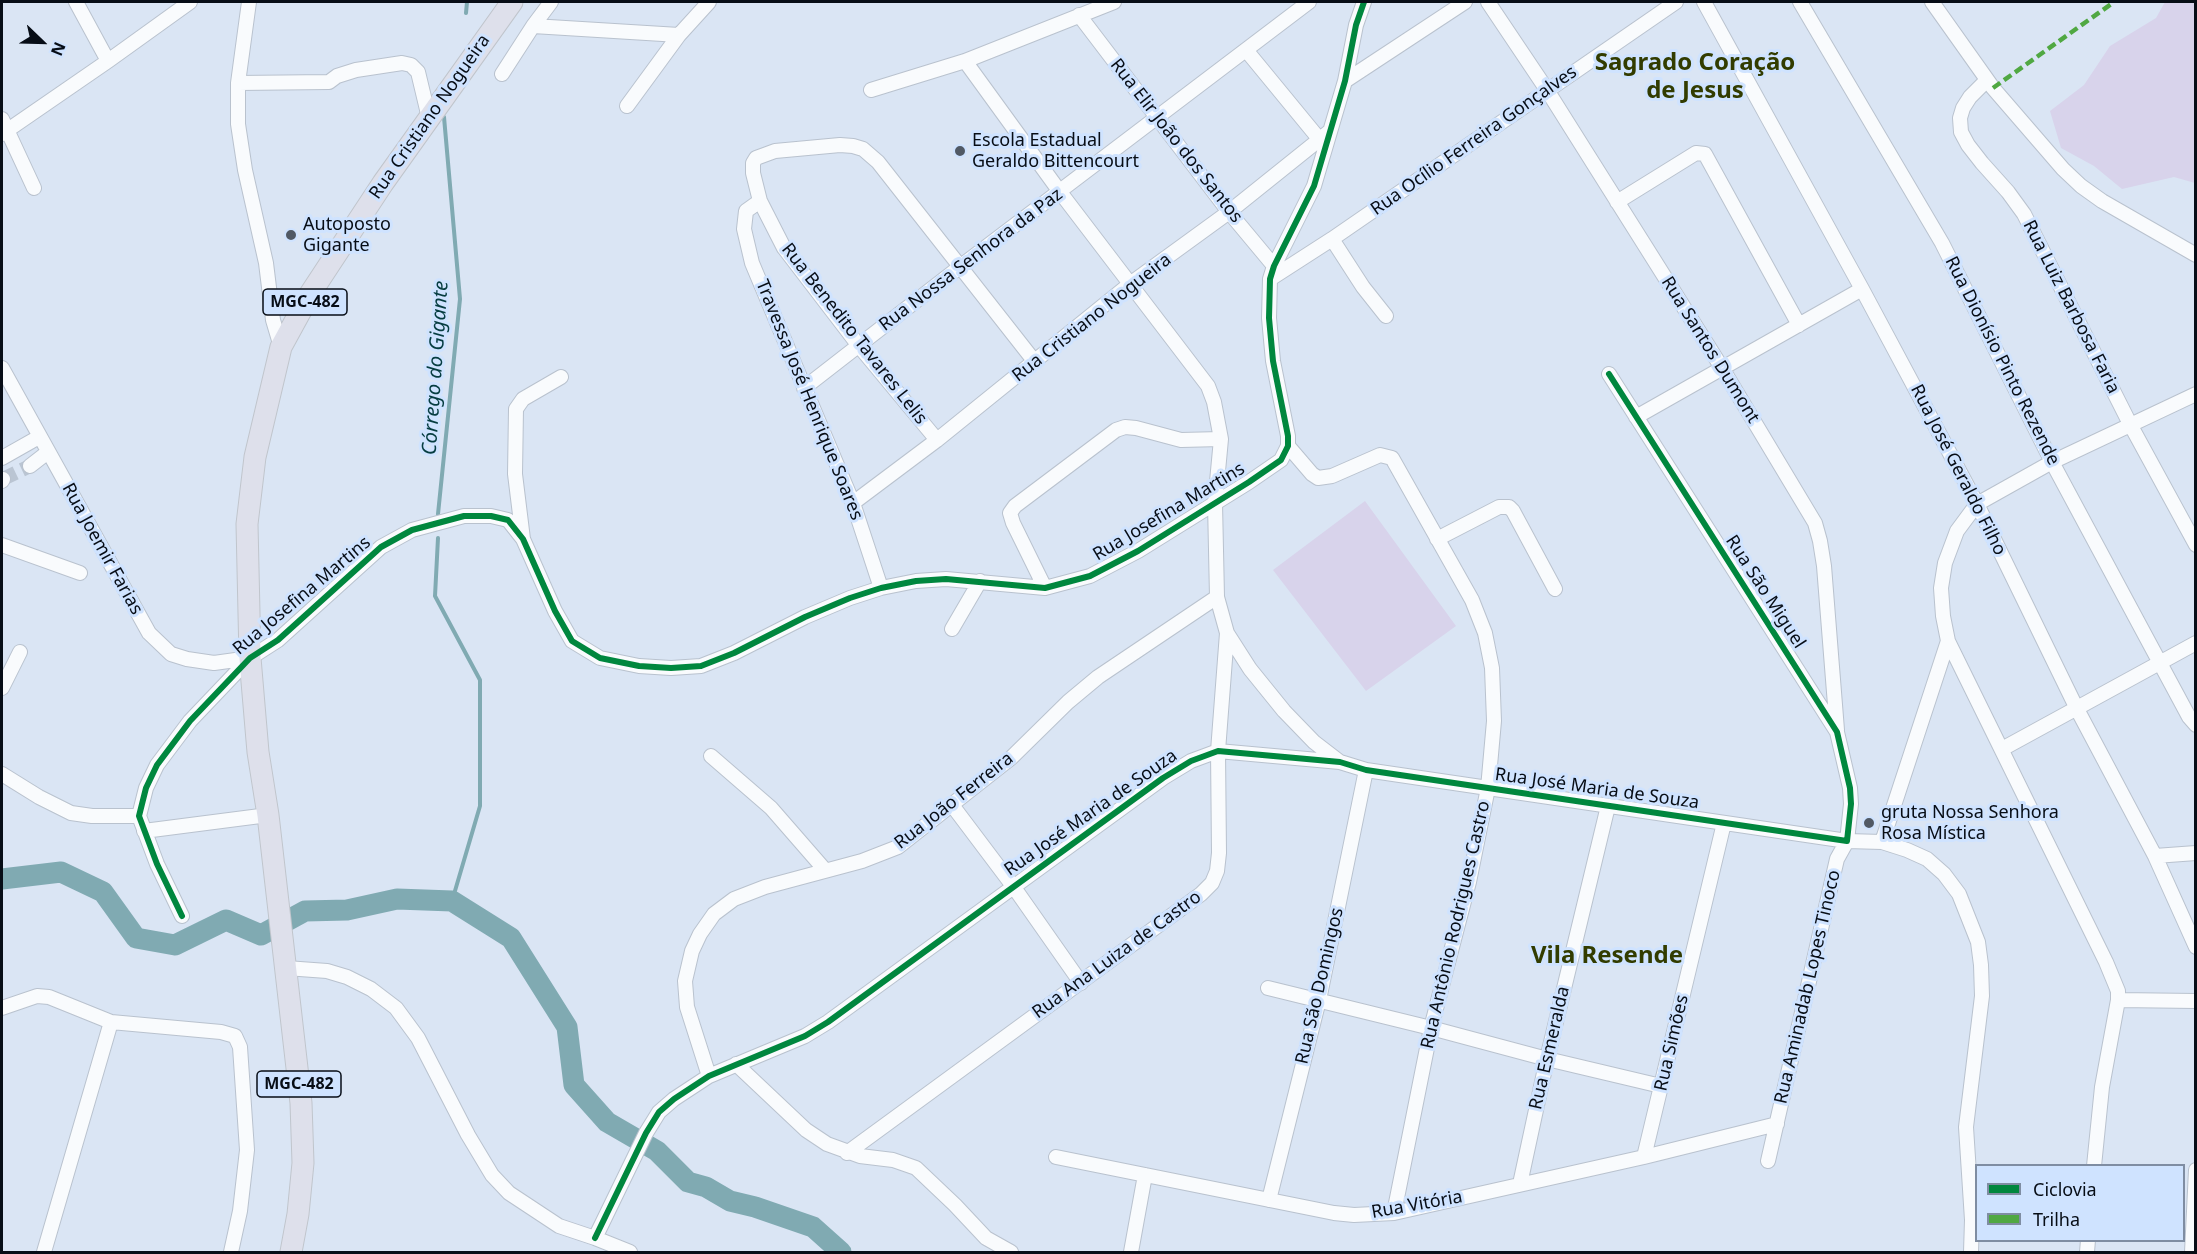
<!DOCTYPE html>
<meta charset="utf-8">
<style>
body{margin:0}
#map{position:relative;width:2197px;height:1254px;overflow:hidden;background:#dae5f4;font-family:"Noto Sans",sans-serif}
canvas{display:block}
.frame{position:absolute;inset:0;border:3px solid #070d16;pointer-events:none}
.legend{position:absolute;left:1975px;top:1164px;width:210px;height:78px;box-sizing:border-box;background:#cfe3ff;border:2px solid #7f8da2;margin:0;padding:8px 10px;list-style:none;font-size:18px;color:#070d16}
.legend li{display:flex;align-items:center;gap:12px;height:30px}
.legend b{width:30px;border:2px solid #7f8da2}
.north{position:absolute;left:12px;top:12px;width:60px;height:60px;-webkit-text-stroke:4px #cfe3ff;paint-order:stroke;rotate:113deg;font-size:16px;font-weight:700;line-height:24px;text-align:center;color:#070d16}
.north::after{content:'';display:block;margin:auto;width:21px;height:27px;background:#070d16;clip-path:polygon(50% 0,100% 100%,50% 72%,0 100%)}
</style>
<div id="map">
<canvas width="2197" height="1254"></canvas>
<div class="frame"></div>
<ul class="legend">
<li><b style="height:8px;background:#00873e"></b>Ciclovia</li>
<li><b style="height:8px;background:#50a842"></b>Trilha</li>
</ul>
<div class="north">N</div>
</div>
<script>
const g = document.querySelector('canvas').getContext('2d');
g.lineJoin = 'round';
function fill(path, color) {
  g.fillStyle = color;
  g.fill(path, 'evenodd');
}
function shape(rows) {
  const path = new Path2D();
  for (const r of rows) {
    path.moveTo(r[0], r[1]);
    for (let i = 2; i < r.length; i += 2) path.lineTo(r[i], r[i + 1]);
  }
  return path;
}
function stroke(path, color, width, dash) {
  g.strokeStyle = color;
  g.lineWidth = width;
  g.lineCap = dash ? 'butt' : 'round';
  g.setLineDash(dash || []);
  g.stroke(path);
}
function label(font, color, halo, rows, align = 'center') {
  g.font = font + ' "Noto Sans",sans-serif';
  g.lineWidth = 6;
  g.setLineDash([]);
  g.textBaseline = 'middle';
  g.strokeStyle = halo;
  g.fillStyle = color;
  for (const [text, x, y, turn = 0] of rows) {
    g.save();
    g.translate(x, y);
    g.rotate((+turn || 0) * Math.PI / 180);
    g.textAlign = isNaN(turn) ? turn : align;
    if (halo) g.strokeText(text, 0, 0);
    g.fillText(text, 0, 0);
    g.restore();
  }
}
const green = shape([
 [2165,2,2195,2,2195,183,2174,177,2122,189,2094,166,2061,148,2050,111,2084,85,2110,46,2156,18],
 [1365,501,1456,626,1366,691,1273,570]
]);
const stream = shape([
 [466,13,467,2],
 [438,514,460,299,444,117],
 [438,538,435,596,480,680,480,806,452,901]
]);
const river = shape([
 [2,879,61,872,103,892,136,938,175,945,226,920,261,935,305,911,347,910,397,899,452,901,511,938,567,1027,574,1085,607,1122,657,1151,688,1182,706,1187,730,1201,755,1207,813,1227,841,1252]
]);
const minorTunnel = shape([
 [3,479,30,466]
]);
const minor = shape([
 [76,2,108,61],
 [249,2,238,83,238,124,245,170,266,263,273,320,281,347],
 [1488,2,1547,90,1722,368,1815,523,1820,541,1824,566,1837,730],
 [1704,2,1862,289,1977,504,2077,709,2155,856,2196,947],
 [1800,2,1942,243,2052,462,2189,717,2196,725],
 [1932,2,1993,88,2063,169,2081,186,2102,201,2196,255],
 [1079,15,1229,212,1274,266],
 [533,26,679,35],
 [1246,50,1320,140],
 [965,61,1060,192,1208,386,1214,402,1221,439,1215,503,1217,597,1227,633,1250,669,1284,711,1314,742,1340,762],
 [502,74,533,26,551,2],
 [1987,80,1970,97,1963,108,1960,118,1961,132,1968,145,1982,163,2008,192,2024,214,2130,424,2196,545],
 [1345,81,1465,2],
 [238,83,329,82,337,76,356,70,402,63,411,65,418,72,429,118],
 [871,90,965,61,1114,2],
 [627,106,679,35,709,2],
 [2,119,34,188],
 [2,134,108,61,190,2],
 [760,201,746,211,744,229,752,263,853,503,881,588],
 [1617,202,1696,153,1705,154,1799,325],
 [1332,239,1363,287,1386,316],
 [1270,279,1332,239,1676,2],
 [2,368,149,633,171,654,187,659,214,663,250,658],
 [804,388,961,266,1309,2],
 [1636,417,1862,289],
 [937,440,859,346,784,248,760,201,753,173,753,163,756,158,775,151,840,145,853,146,863,149,878,162,1035,362],
 [1288,446,1312,474,1318,478,1332,476,1380,455,1392,458,1472,600,1485,633,1492,668,1494,721,1488,788,1469,882,1431,1028,1394,1213],
 [2,458,39,437],
 [30,466,48,452],
 [2,481,3,479],
 [853,503,937,440,1130,284,1229,212,1330,131],
 [523,539,515,474,516,409,523,399,561,377],
 [1437,539,1499,507,1509,507,1513,511,1555,589],
 [2,545,80,573],
 [1045,588,1013,523,1010,513,1015,506,1116,430,1125,427,1136,428,1181,440,1221,439],
 [952,629,980,581],
 [1948,641,2106,962,2118,991,2118,1000,2102,1087,2094,1166],
 [2,688,20,652],
 [2002,749,2196,643],
 [711,756,771,808,825,870],
 [2,774,39,797,71,813,92,816,139,816],
 [952,805,1013,886,1081,983],
 [144,831,268,815],
 [1882,842,1907,850,1927,859,1944,874,1959,894,1978,942,1981,965,1982,996,1966,1127,1972,1220,1971,1252],
 [2155,856,2196,853],
 [182,916,157,864,139,816,146,788,157,765,190,721,250,658,278,640,381,547,412,530,464,516,491,516,508,520,523,539,555,611,572,641,600,658,639,666,671,668,701,666,734,653,805,617,850,598,881,588,916,581,946,579,1045,588,1090,576,1138,551,1249,482,1281,460,1288,446,1288,436,1273,361,1269,318,1270,279,1274,266,1314,186,1345,81,1356,25,1364,2],
 [286,968,327,971,347,977,371,989,396,1008,418,1038,468,1135,492,1175,509,1193,559,1226,595,1238,630,1252],
 [1268,988,1431,1028,1547,1059,1661,1086],
 [2118,1000,2196,1001],
 [2,1008,37,996,49,997,111,1022,221,1032,235,1036,240,1047,247,1150,240,1211,231,1252],
 [736,1064,806,1130,827,1144,860,1156,893,1160,916,1168,955,1205,986,1238,1011,1252],
 [709,1076,687,1007,685,981,692,951,700,934,714,914,734,899,765,887,862,861,898,847,1011,758,1068,702,1098,677,1217,597],
 [847,1153,1201,894,1212,883,1217,871,1219,853,1218,751,1227,633],
 [1056,1157,1334,1213,1354,1215,1394,1213,1644,1157,1777,1124],
 [1644,1157,1724,823],
 [1768,1161,1837,859,1847,841,1882,842,1948,641,1943,616,1941,588,1945,563,1957,531,1977,504,2052,462,2196,394],
 [1520,1184,1547,1059,1608,806],
 [1269,1200,1319,1000,1366,770],
 [595,1238,646,1133,659,1112,674,1099,709,1076,805,1036,828,1022,1163,778,1191,761,1218,751,1340,762,1366,770,1847,841,1851,804,1850,788,1837,732,1609,374],
 [44,1252,111,1022],
 [1131,1252,1145,1175],
 [2087,1252,2088,1240],
 [2192,1252,2196,1170]
]);
const highway = shape([
 [291,1252,298,1214,303,1163,301,1103,268,815,258,752,250,658,247,524,255,457,281,347,310,294,383,183,512,2]
]);
const quiet = shape([
 [1993,88,2114,2]
]);
const cycleway = shape([
 [182,916,157,864,139,816,146,788,157,765,190,721,250,658,278,640,381,547,412,530,464,516,491,516,508,520,523,539,555,611,572,641,600,658,639,666,671,668,701,666,734,653,805,617,850,598,881,588,916,581,946,579,1045,588,1090,576,1138,551,1249,482,1281,460,1288,446,1288,436,1273,361,1269,318,1270,279,1274,266,1314,186,1345,81,1356,25,1364,2],
 [595,1238,646,1133,659,1112,674,1099,709,1076,805,1036,828,1022,1163,778,1191,761,1218,751,1340,762,1366,770,1847,841,1851,804,1850,788,1837,732,1609,374]
]);
const markers = [
 [960,151,6,"#515964"],
 [291,235,6,"#515964"],
 [1869,823,6,"#515964"]
];
const shields = [
 [305,302,84],
 [299,1084,84]
];
const shieldNames = [
 ["MGC-482",305,302],
 ["MGC-482",299,1084]
];
const streetNames = [
 ["Rua Cristiano Nogueira",430,117,-55],
 ["Rua Elir João dos Santos",1176,141,52],
 ["Rua Ocílio Ferreira Gonçalves",1474,141,-35],
 ["Rua Nossa Senhora da Paz",971,260,-37],
 ["Rua Luiz Barbosa Faria",2071,307,63],
 ["Rua Cristiano Nogueira",1092,318,-38],
 ["Rua Benedito Tavares Lelis",854,334,52],
 ["Rua Santos Dumont",1710,350,58],
 ["Rua Dionísio Pinto Rezende",2002,361,63],
 ["Travessa José Henrique Soares",809,400,68],
 ["Rua José Geraldo Filho",1958,470,63],
 ["Rua Josefina Martins",1169,512,-31],
 ["Rua Joemir Farias",102,549,61],
 ["Rua São Miguel",1765,592,57],
 ["Rua Josefina Martins",302,596,-40],
 ["Rua José Maria de Souza",1597,789,8],
 ["Rua João Ferreira",954,801,-38],
 ["Rua José Maria de Souza",1091,813,-35],
 ["Rua Antônio Rodrigues Castro",1456,925,-77],
 ["Rua Ana Luiza de Castro",1117,955,-36],
 ["Rua São Domingos",1320,986,-77],
 ["Rua Aminadab Lopes Tinoco",1808,987,-77],
 ["Rua Simões",1672,1043,-77],
 ["Rua Esmeralda",1550,1048,-77],
 ["Rua Vitória",1417,1205,-10]
];
const poiNames = [
 ["Escola Estadual",972,141],
 ["Geraldo Bittencourt",972,162],
 ["Autoposto",303,225],
 ["Gigante",303,246],
 ["gruta Nossa Senhora",1881,813],
 ["Rosa Mística",1881,834]
];
const waterNames = [
 ["Córrego do Gigante",436,368,-86]
];
const districtNames = [
 ["Sagrado Coração",1695,63],
 ["de Jesus",1695,91],
 ["Vila Resende",1607,956]
];
fill(green, '#d8d3eb');
stroke(stream, '#80aab2', 4);
stroke(river, '#80aab2', 21);
stroke(minorTunnel, '#bac5d3', 14, [14, 7]);
stroke(minor, '#b9c2ce', 16);
stroke(highway, '#c0c5cc', 23);
stroke(minor, '#f9fbfd', 14);
stroke(highway, '#dee0eb', 21);
stroke(quiet, '#50a842', 4.5, [9, 4.5]);
stroke(cycleway, '#00873e', 6);
for (const [x, y, r, color] of markers) {
  const dot = new Path2D();
  dot.arc(x, y, r, 0, 2 * Math.PI);
  g.fillStyle = color;
  g.fill(dot);
  stroke(dot, '#cfe3ff', 2);
}
for (const [x, y, w] of shields) {
  const box = new Path2D();
  box.roundRect(x - w / 2, y - 13, w, 26, 4.5);
  g.fillStyle = '#cfe3ff';
  g.fill(box);
  stroke(box, '#070d16', 1.5);
}
label('bold 16px', '#070d16', null, shieldNames);
label('18px', '#070d16', '#cfe3ff', streetNames);
label('18px', '#070d16', '#cfe3ff', poiNames, 'left');
label('italic 20px', '#063d41', '#cfe3ff', waterNames);
label('bold 24px', '#323c00', '#cfe3ff', districtNames);
</script>
